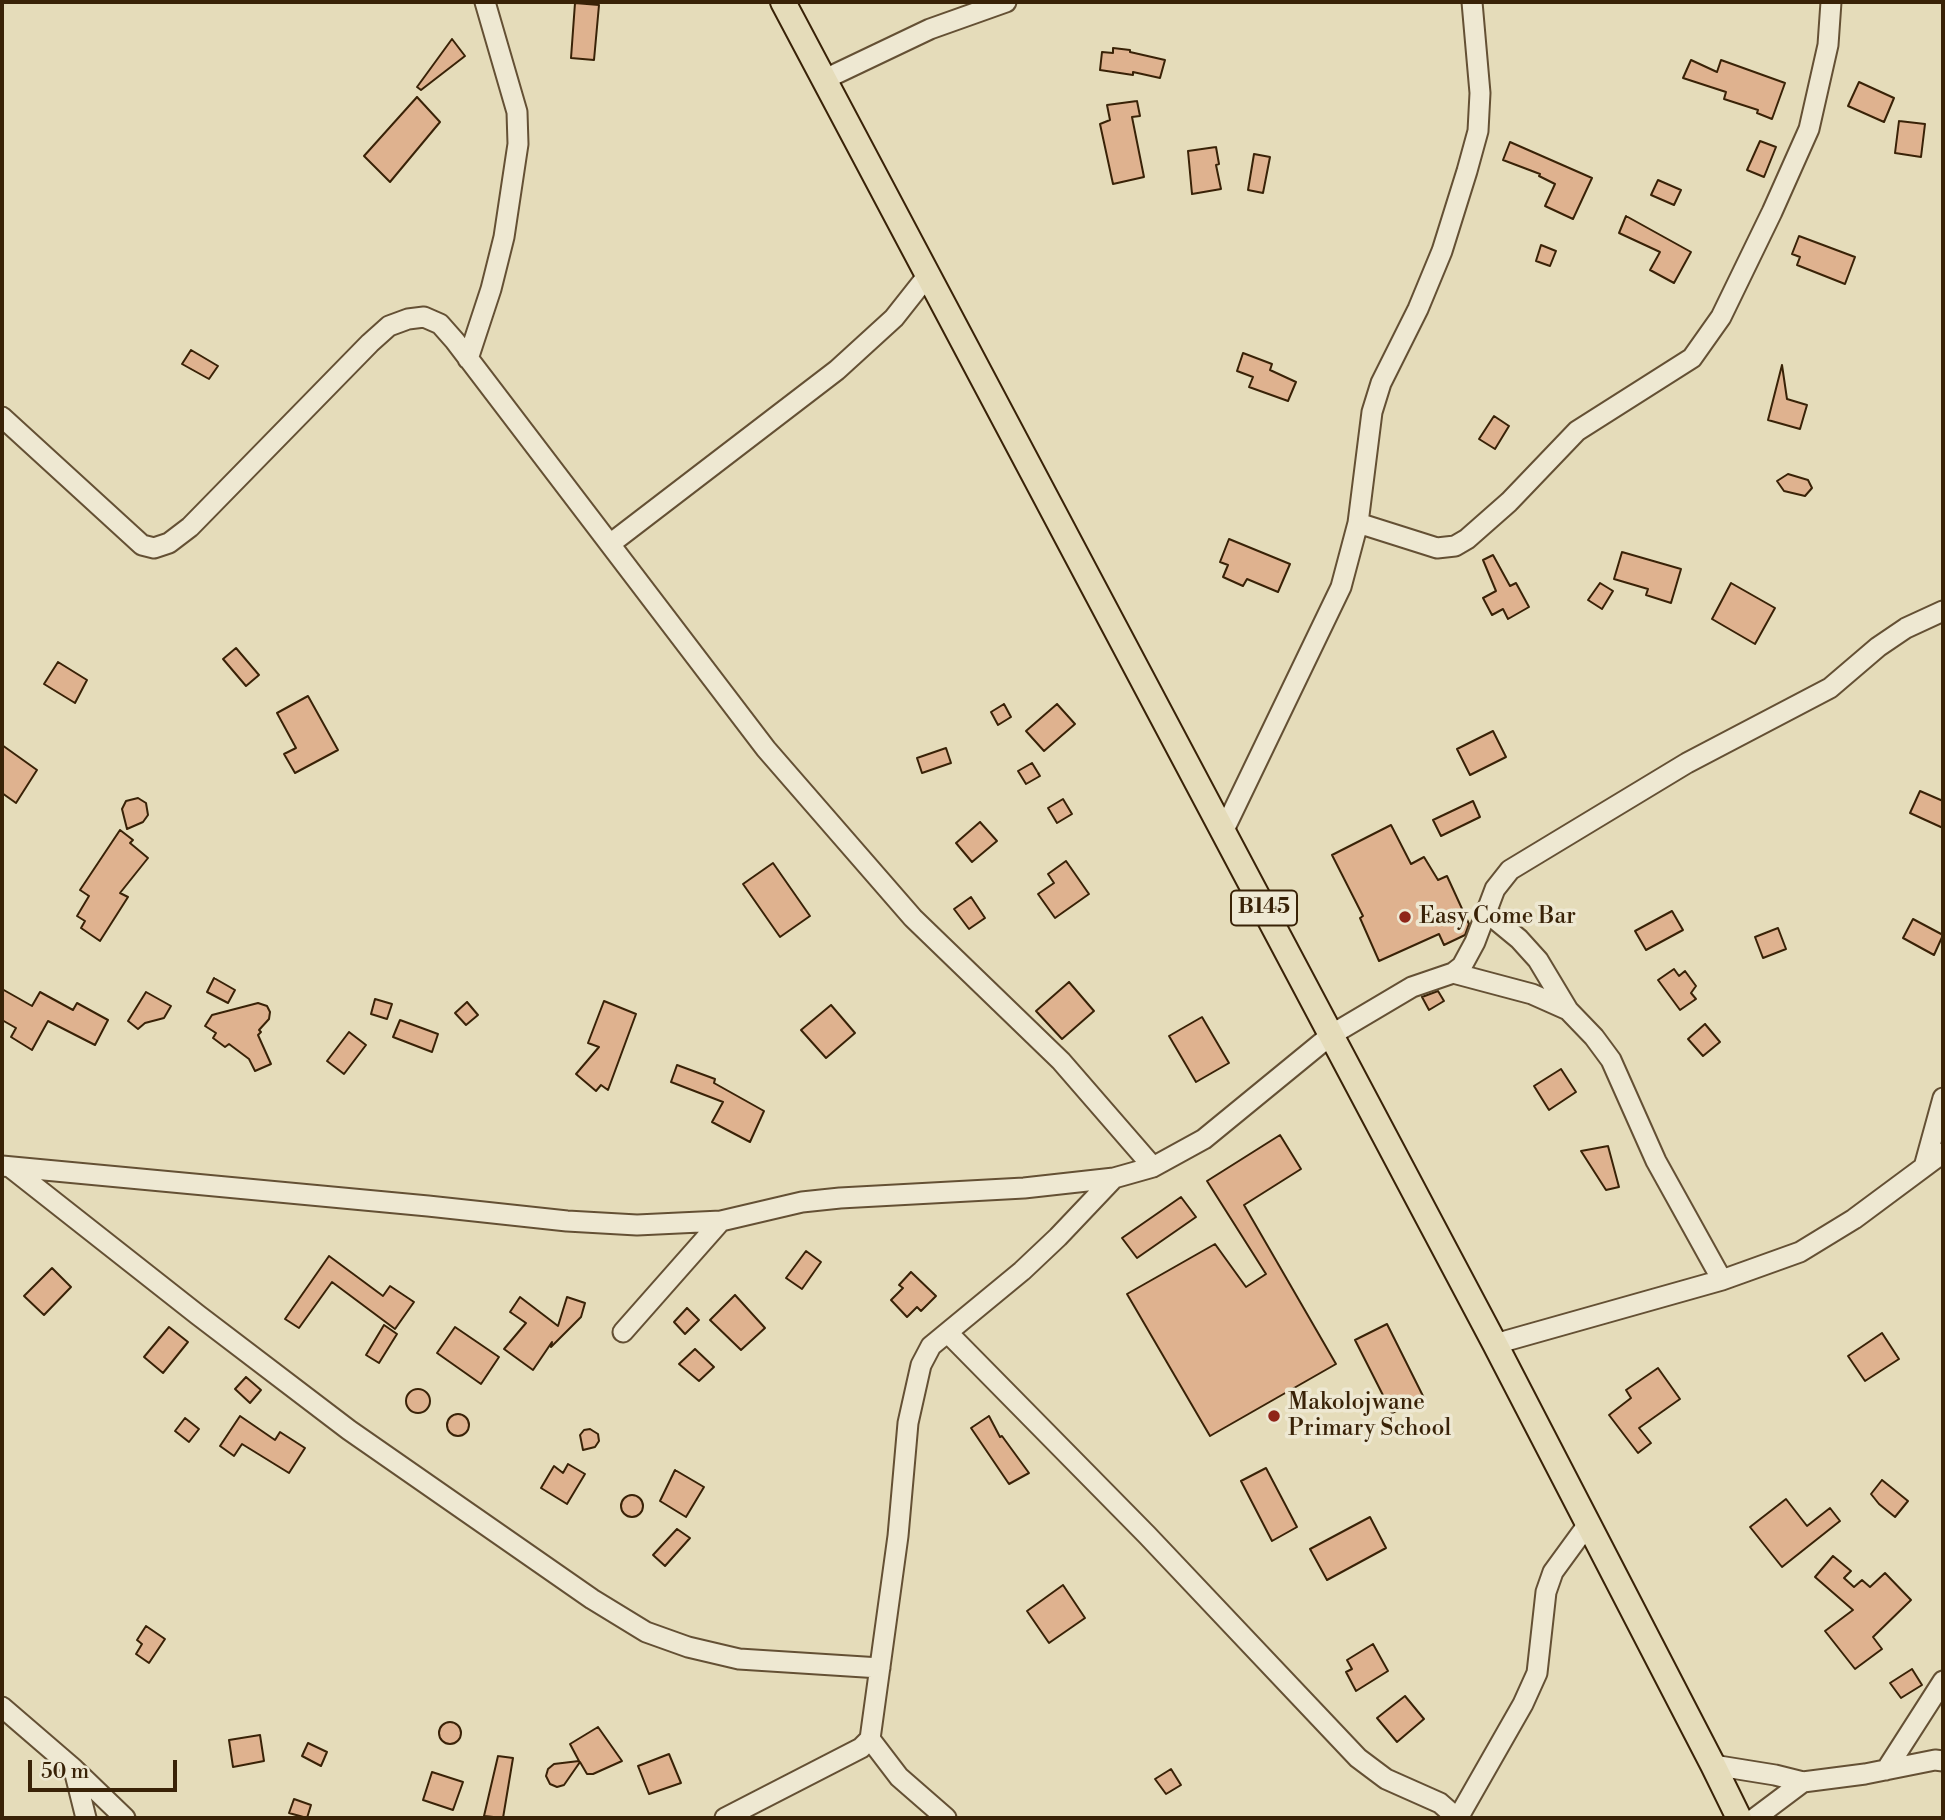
<!DOCTYPE html>
<style>
body{margin:0}
#map{position:relative;width:1945px;height:1820px;overflow:hidden;background:#e5dcba;font-family:"Libre Bodoni",serif}
canvas{display:block}
.frame{position:absolute;inset:0;border:4px solid #392207;pointer-events:none}
.scale{position:absolute;left:28px;top:1760px;width:149px;height:32px;box-sizing:border-box;border:4px solid #392207;border-top:0;padding-left:9px;font-size:21px;line-height:24px;white-space:nowrap;color:#392207;-webkit-text-stroke:5px #eee8d2;paint-order:stroke}
</style>
<div id="map">
<canvas width="1945" height="1820"></canvas>
<div class="frame"></div>
<div class="scale">50 m</div>
</div>
<script>
const g = document.querySelector('canvas').getContext('2d');
g.lineJoin = 'round';
function fill(path, color) {
  g.fillStyle = color;
  g.fill(path, 'evenodd');
}
function shape(rows) {
  const path = new Path2D();
  for (const r of rows) {
    if (r.length === 3) {
      path.moveTo(r[0] + r[2], r[1]);
      path.arc(r[0], r[1], r[2], 0, 2 * Math.PI);
      continue;
    }
    path.moveTo(r[0], r[1]);
    for (let i = 2; i < r.length; i += 2) path.lineTo(r[i], r[i + 1]);
  }
  return path;
}
function stroke(path, color, width, dash) {
  g.strokeStyle = color;
  g.lineWidth = width;
  g.lineCap = dash ? 'butt' : 'round';
  g.setLineDash(dash || []);
  g.stroke(path);
}
function label(font, color, halo, rows, align = 'center') {
  g.font = font + ' "Libre Bodoni",serif';
  g.lineWidth = 7;
  g.setLineDash([]);
  g.textBaseline = 'middle';
  g.strokeStyle = halo;
  g.fillStyle = color;
  for (const [text, x, y, turn = 0] of rows) {
    g.save();
    g.translate(x, y);
    g.rotate((+turn || 0) * Math.PI / 180);
    g.textAlign = isNaN(turn) ? turn : align;
    if (halo) g.strokeText(text, 0, 0);
    g.fillText(text, 0, 0);
    g.restore();
  }
}
const building = shape([
 [575,3,599,5,594,60,571,58,575,3],
 [452,39,465,56,421,90,417,87,452,39],
 [1113,48,1130,50,1130,52,1165,60,1160,78,1133,72,1133,75,1100,70,1102,52,1113,53,1113,48],
 [1691,60,1717,72,1721,60,1785,83,1772,119,1757,113,1758,110,1724,99,1726,92,1683,78,1691,60],
 [1859,82,1894,98,1884,122,1848,106,1859,82],
 [417,97,440,122,390,182,364,156,417,97],
 [1137,101,1140,116,1132,117,1144,177,1113,184,1100,124,1110,120,1107,105,1137,101],
 [1899,121,1925,124,1921,157,1895,153,1899,121],
 [1760,141,1776,147,1764,177,1747,170,1760,141],
 [1510,142,1592,178,1573,219,1545,206,1555,184,1539,176,1540,174,1503,160,1510,142],
 [1216,147,1219,164,1216,165,1221,189,1192,194,1188,151,1216,147],
 [1254,154,1270,157,1263,193,1248,190,1254,154],
 [1658,180,1681,190,1674,205,1651,195,1658,180],
 [1626,216,1691,252,1674,283,1650,270,1660,252,1619,233,1626,216],
 [1799,236,1855,257,1845,284,1797,265,1800,257,1792,254,1799,236],
 [1541,245,1556,251,1550,266,1536,261,1541,245],
 [191,350,218,366,209,379,182,364,191,350],
 [1243,353,1272,364,1270,370,1296,382,1288,401,1249,387,1253,377,1237,371,1243,353],
 [1782,365,1787,399,1807,405,1800,429,1768,420,1782,365],
 [1494,416,1509,426,1495,449,1479,439,1494,416],
 [1788,474,1808,480,1812,488,1805,496,1784,491,1777,481,1788,474],
 [1229,539,1290,564,1278,592,1247,579,1243,586,1223,577,1228,565,1220,562,1229,539],
 [1622,552,1681,569,1671,603,1646,595,1648,589,1614,579,1622,552],
 [1493,555,1510,586,1516,583,1529,607,1508,619,1503,609,1492,615,1483,598,1496,591,1483,560,1493,555],
 [1600,583,1613,591,1602,609,1588,600,1600,583],
 [1731,583,1775,608,1755,644,1712,619,1731,583],
 [236,648,259,675,246,686,223,659,236,648],
 [58,662,87,680,75,703,44,684,58,662],
 [308,696,338,750,295,773,284,754,296,748,277,713,308,696],
 [1004,704,1011,717,998,725,991,712,1004,704],
 [1057,704,1075,724,1044,751,1026,731,1057,704],
 [1493,731,1506,757,1470,775,1457,749,1493,731],
 [2,745,37,770,16,803,2,793,2,745],
 [946,748,951,763,922,773,917,758,946,748],
 [1032,763,1040,776,1026,784,1018,771,1032,763],
 [1920,791,1943,801,1943,828,1910,813,1920,791],
 [138,798,146,803,148,815,143,822,127,829,122,809,126,801,138,798],
 [1063,799,1072,814,1057,823,1048,808,1063,799],
 [1473,801,1480,817,1441,836,1433,820,1473,801],
 [980,822,997,841,972,862,956,843,980,822],
 [1391,825,1411,864,1424,857,1438,880,1447,876,1469,924,1465,935,1444,945,1439,934,1379,961,1360,918,1363,916,1332,855,1391,825],
 [120,830,133,840,130,843,148,858,120,893,128,897,100,941,81,928,85,921,77,916,89,896,80,890,120,830],
 [1066,861,1089,894,1055,918,1038,894,1054,883,1048,874,1066,861],
 [773,863,810,916,780,937,743,884,773,863],
 [971,897,985,918,969,929,954,909,971,897],
 [1672,911,1683,930,1646,950,1635,931,1672,911],
 [1913,919,1943,935,1934,955,1903,938,1913,919],
 [1778,928,1786,949,1763,958,1755,937,1778,928],
 [1674,969,1679,976,1685,971,1696,986,1691,993,1696,999,1680,1010,1658,980,1674,969],
 [214,978,235,990,228,1003,207,992,214,978],
 [1069,982,1094,1011,1062,1039,1036,1011,1069,982],
 [2,989,32,1006,40,992,73,1010,77,1003,108,1020,95,1045,48,1021,32,1050,11,1037,16,1028,2,1020,2,989],
 [1438,991,1444,1001,1429,1010,1422,997,1438,991],
 [146,992,171,1006,164,1018,145,1023,138,1029,128,1021,146,992],
 [375,999,392,1004,387,1019,371,1014,375,999],
 [604,1001,636,1014,608,1090,601,1085,596,1091,576,1074,599,1047,588,1043,604,1001],
 [467,1002,478,1015,466,1025,455,1013,467,1002],
 [258,1003,267,1006,270,1012,269,1019,259,1030,261,1032,258,1035,271,1064,255,1071,249,1059,229,1044,225,1047,213,1038,216,1033,205,1026,212,1015,258,1003],
 [831,1005,855,1033,826,1058,801,1030,831,1005],
 [1202,1017,1229,1063,1196,1082,1169,1036,1202,1017],
 [400,1020,438,1034,432,1052,393,1037,400,1020],
 [1705,1024,1720,1042,1703,1056,1688,1039,1705,1024],
 [349,1032,366,1045,344,1074,327,1061,349,1032],
 [677,1065,715,1079,714,1083,764,1111,750,1142,712,1122,723,1102,671,1082,677,1065],
 [1561,1069,1576,1092,1549,1110,1534,1086,1561,1069],
 [1280,1135,1301,1169,1244,1205,1336,1364,1210,1436,1127,1294,1215,1244,1246,1287,1266,1274,1207,1181,1280,1135],
 [1608,1146,1619,1187,1606,1190,1581,1151,1608,1146],
 [1181,1197,1196,1217,1137,1258,1122,1238,1181,1197],
 [806,1251,821,1262,802,1289,786,1278,806,1251],
 [329,1256,383,1296,390,1286,414,1302,395,1329,332,1282,299,1328,285,1319,329,1256],
 [52,1268,71,1287,44,1315,24,1296,52,1268],
 [911,1272,936,1296,921,1311,917,1307,907,1317,891,1300,903,1288,899,1285,911,1272],
 [735,1295,765,1328,741,1350,710,1320,735,1295],
 [520,1297,558,1326,567,1297,585,1303,581,1317,551,1347,552,1342,533,1370,504,1349,526,1323,510,1312,520,1297],
 [687,1308,699,1320,685,1334,674,1322,687,1308],
 [1387,1324,1424,1398,1392,1413,1355,1340,1387,1324],
 [384,1325,397,1334,379,1363,366,1355,384,1325],
 [169,1327,188,1342,163,1373,144,1357,169,1327],
 [455,1327,499,1357,481,1384,437,1353,455,1327],
 [1882,1333,1899,1359,1865,1381,1848,1356,1882,1333],
 [695,1349,714,1367,699,1381,679,1364,695,1349],
 [1658,1368,1680,1399,1639,1428,1651,1443,1638,1453,1609,1415,1631,1398,1626,1390,1658,1368],
 [246,1377,261,1390,250,1403,235,1389,246,1377],
 [418,1401,12],
 [458,1425,11],
 [240,1416,275,1440,280,1432,305,1448,289,1473,242,1444,234,1456,220,1446,240,1416],
 [989,1416,1000,1437,1002,1436,1029,1473,1009,1484,971,1428,989,1416],
 [185,1418,199,1429,189,1442,175,1431,185,1418],
 [590,1429,598,1434,599,1441,595,1447,583,1450,580,1435,584,1430,590,1429],
 [568,1464,585,1474,567,1504,541,1488,554,1466,563,1473,568,1464],
 [1266,1468,1297,1527,1272,1541,1241,1481,1266,1468],
 [675,1470,704,1487,686,1517,660,1501,675,1470],
 [1882,1480,1908,1501,1895,1517,1879,1504,1871,1494,1882,1480],
 [632,1506,11],
 [1786,1499,1807,1526,1830,1508,1840,1521,1782,1567,1750,1527,1786,1499],
 [1370,1517,1386,1548,1327,1580,1310,1549,1370,1517],
 [677,1529,690,1538,665,1566,653,1555,677,1529],
 [1833,1556,1851,1571,1844,1578,1854,1587,1862,1580,1870,1587,1885,1573,1911,1600,1873,1637,1882,1649,1855,1669,1825,1631,1853,1610,1815,1577,1833,1556],
 [1063,1585,1085,1618,1049,1643,1027,1611,1063,1585],
 [146,1626,165,1639,149,1663,136,1654,142,1644,137,1640,146,1626],
 [1373,1644,1388,1671,1356,1691,1346,1672,1352,1669,1347,1660,1373,1644],
 [1912,1669,1922,1685,1901,1698,1890,1683,1912,1669],
 [1405,1696,1424,1719,1397,1742,1377,1718,1405,1696],
 [450,1733,11],
 [598,1727,622,1761,593,1774,587,1774,580,1762,564,1785,557,1787,550,1784,546,1776,548,1769,554,1764,579,1761,570,1744,598,1727],
 [260,1735,264,1761,233,1767,229,1740,260,1735],
 [308,1743,327,1752,321,1766,302,1756,308,1743],
 [669,1754,681,1783,649,1794,638,1766,669,1754],
 [498,1756,513,1758,503,1818,484,1816,498,1756],
 [1171,1769,1181,1785,1166,1794,1155,1779,1171,1769],
 [432,1772,463,1782,453,1810,423,1800,432,1772],
 [294,1799,311,1805,307,1818,289,1813,294,1799]
]);
const minor = shape([
 [823,80,930,29,1006,2],
 [468,359,491,289,504,237,518,144,517,112,485,2],
 [2,417,142,545,154,548,169,543,190,527,370,343,389,326,408,319,424,317,440,324,455,341,766,749,913,918,1061,1061,1153,1167],
 [1358,523,1437,548,1455,546,1467,539,1509,502,1577,431,1692,358,1721,317,1772,212,1809,129,1828,45,1831,2],
 [610,544,837,370,894,318,928,275],
 [1223,832,1341,587,1358,523,1372,412,1381,383,1418,309,1442,251,1467,171,1478,131,1480,93,1472,2],
 [1485,911,1519,939,1538,960,1568,1010],
 [1453,973,1532,994,1568,1010,1594,1037,1611,1060,1656,1161,1722,1280],
 [2,1166,428,1206,567,1221,637,1225,721,1221,802,1202,840,1198,1024,1188,1114,1178,1153,1167,1204,1139,1331,1035,1412,987,1453,973,1462,966,1475,942,1495,889,1510,870,1687,763,1830,688,1878,647,1906,628,1943,611],
 [10,1167,198,1315,349,1430,592,1599,646,1632,688,1647,739,1659,880,1668],
 [1924,1167,1943,1098],
 [623,1332,721,1221],
 [948,1333,1147,1535,1358,1758,1386,1779,1440,1803,1457,1818],
 [1495,1344,1722,1280,1800,1252,1854,1219,1943,1153],
 [2,1707,74,1769,125,1818],
 [870,1739,899,1777,946,1818],
 [1713,1765,1775,1775,1803,1782,1865,1774,1935,1760,1943,1761],
 [74,1770,86,1818],
 [1886,1770,1943,1681],
 [725,1818,861,1748,870,1739,898,1536,908,1423,921,1365,931,1346,1022,1271,1058,1237,1114,1178],
 [1458,1818,1523,1704,1537,1673,1546,1592,1553,1572,1588,1524],
 [1755,1818,1803,1782]
]);
const major = shape([
 [783,2,1495,1344,1713,1765,1739,1818]
]);
const markers = [
 [1405,917,7,"#8f2418"],
 [1274,1416,7,"#8f2418"]
];
const shields = [
 [1264,908,66]
];
const shieldNames = [
 ["B145",1264,908]
];
const poiNames = [
 ["Easy Come Bar",1419,917],
 ["Makolojwane",1288,1403],
 ["Primary School",1288,1429]
];
fill(building, '#dfb28f');
stroke(building, '#392207', 2);
stroke(minor, '#645034', 23);
stroke(major, '#392207', 28);
stroke(minor, '#eee8d2', 19);
stroke(major, '#e5dcba', 24);
for (const [x, y, r, color] of markers) {
  const dot = new Path2D();
  dot.arc(x, y, r, 0, 2 * Math.PI);
  g.fillStyle = color;
  g.fill(dot);
  stroke(dot, '#eee8d2', 2.5);
}
for (const [x, y, w] of shields) {
  const box = new Path2D();
  box.roundRect(x - w / 2, y - 17.5, w, 35, 5);
  g.fillStyle = '#eee8d2';
  g.fill(box);
  stroke(box, '#392207', 2);
}
label('bold 21px', '#392207', null, shieldNames);
label('23px', '#392207', '#eee8d2', poiNames, 'left');
</script>
